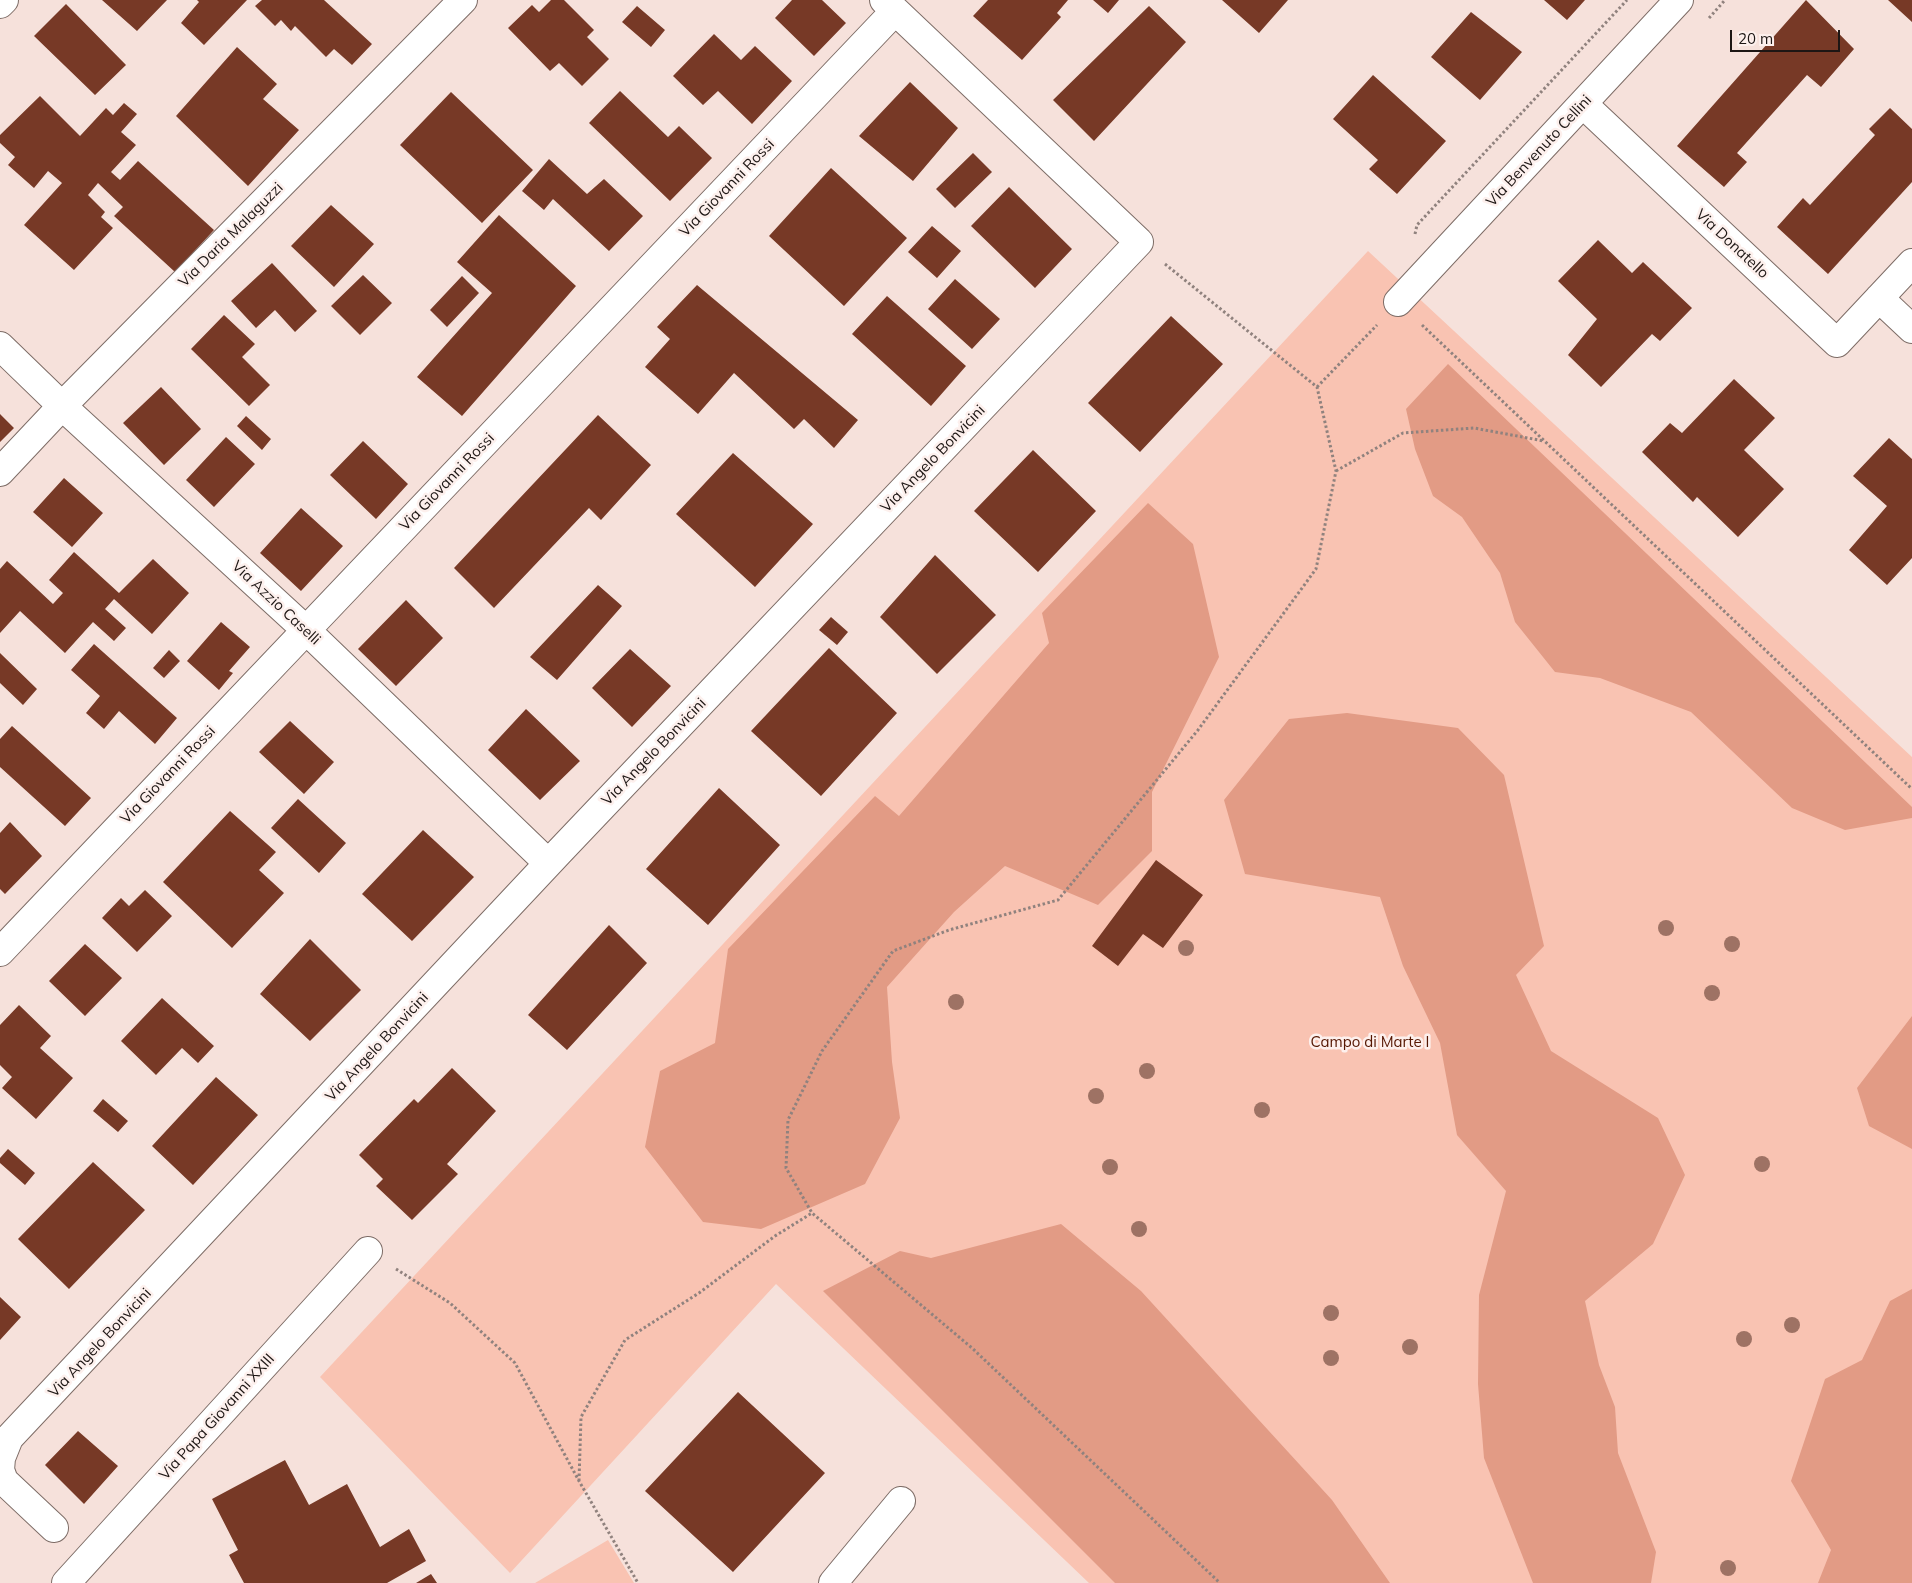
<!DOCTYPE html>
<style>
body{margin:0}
#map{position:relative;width:1912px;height:1583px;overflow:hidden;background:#f6e1db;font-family:Mulish,sans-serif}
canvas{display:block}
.scale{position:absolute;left:1730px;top:30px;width:110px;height:22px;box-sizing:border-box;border:2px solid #1d1614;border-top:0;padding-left:6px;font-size:15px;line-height:18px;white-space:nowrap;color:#1d1614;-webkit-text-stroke:4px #fdf0ed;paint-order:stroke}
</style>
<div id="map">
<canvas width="1912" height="1583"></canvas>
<div class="scale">20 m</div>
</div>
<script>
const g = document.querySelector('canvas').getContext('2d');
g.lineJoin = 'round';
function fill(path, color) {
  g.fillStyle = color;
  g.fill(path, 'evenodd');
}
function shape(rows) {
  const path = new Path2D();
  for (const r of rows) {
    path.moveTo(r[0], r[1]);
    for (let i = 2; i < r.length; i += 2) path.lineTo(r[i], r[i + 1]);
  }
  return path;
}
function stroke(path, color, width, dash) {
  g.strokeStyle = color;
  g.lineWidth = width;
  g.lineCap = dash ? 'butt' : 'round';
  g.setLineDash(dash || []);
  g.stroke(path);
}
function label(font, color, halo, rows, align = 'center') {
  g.font = font + ' Mulish,sans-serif';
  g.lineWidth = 5;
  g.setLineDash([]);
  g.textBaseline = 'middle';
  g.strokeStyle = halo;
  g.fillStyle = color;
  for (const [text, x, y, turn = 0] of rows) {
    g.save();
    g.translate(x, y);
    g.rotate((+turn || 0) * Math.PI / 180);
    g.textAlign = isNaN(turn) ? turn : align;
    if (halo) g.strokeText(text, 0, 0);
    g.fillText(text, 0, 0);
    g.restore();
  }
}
const green = shape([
 [1368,251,1912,757,1912,1583,1089,1583,776,1284,510,1573,320,1377],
 [608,1540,634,1583,535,1583]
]);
const forest = shape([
 [1448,364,1912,807,1912,818,1845,830,1792,808,1691,712,1600,678,1555,672,1515,622,1500,573,1462,517,1433,496,1415,449,1406,409],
 [1148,503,1193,544,1219,657,1152,792,1152,851,1098,905,1005,866,954,912,887,987,892,1062,900,1118,865,1184,761,1229,703,1222,645,1147,660,1071,715,1043,728,949,875,796,899,816,1049,643,1042,613],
 [1347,713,1458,728,1504,775,1544,946,1516,975,1551,1051,1658,1118,1685,1175,1653,1244,1585,1301,1599,1365,1615,1407,1618,1453,1656,1552,1651,1583,1533,1583,1484,1458,1478,1384,1479,1295,1506,1191,1457,1135,1440,1043,1403,966,1380,897,1245,874,1224,800,1289,719],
 [1912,1016,1912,1149,1869,1126,1857,1088],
 [1061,1224,1141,1291,1332,1500,1390,1583,1115,1583,823,1291,900,1251,931,1258],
 [1912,1289,1912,1583,1818,1583,1831,1550,1791,1481,1825,1379,1862,1360,1890,1301]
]);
const building = shape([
 [102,0,167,0,137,31],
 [197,0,247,0,204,45,181,23,199,2],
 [262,0,324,0,372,44,352,65,334,49,326,57,295,26,291,31,281,20,275,26,255,6],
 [551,0,564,0,594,30,587,37,609,59,582,86,559,63,550,71,508,28,532,5,539,12],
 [792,0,822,0,846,23,814,56,775,18],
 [988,0,1068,0,1057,13,1061,17,1022,60,973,16],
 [1093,0,1119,0,1108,13],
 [1222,0,1288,0,1259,33],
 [1544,0,1585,0,1567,20],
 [1806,0,1854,49,1821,87,1807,75,1737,153,1747,162,1724,187,1677,146],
 [1888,0,1912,0,1912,22],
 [66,4,126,65,95,95,34,36],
 [637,6,665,30,651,47,622,22],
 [1149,6,1186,42,1094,141,1053,100],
 [1471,12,1522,52,1480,100,1431,57],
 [714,34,741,60,755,46,792,81,752,124,718,91,703,105,673,76],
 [237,47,277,84,263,99,299,130,248,186,176,116],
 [1373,75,1446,141,1397,194,1369,169,1378,160,1333,119],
 [910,82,958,128,913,181,859,136],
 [620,91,668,137,679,126,712,158,670,201,589,123],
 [451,92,533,170,482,223,400,145],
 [40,96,80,136,106,108,113,115,124,103,137,114,121,132,136,145,111,172,120,180,138,161,214,230,175,272,114,216,123,207,98,183,88,195,105,212,101,217,113,228,74,270,24,225,62,183,48,171,34,188,8,165,15,157,0,143,0,135],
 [1890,108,1912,129,1912,182,1828,274,1777,227,1803,198,1810,205,1875,135,1869,129],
 [973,153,992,172,955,208,936,189],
 [549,159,587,194,604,179,643,216,609,251,553,199,544,210,522,191],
 [831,168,907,238,844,306,769,236],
 [1009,187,1072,249,1035,288,971,226],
 [331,205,374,244,334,287,291,246],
 [499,215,576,286,462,416,417,377,492,293,457,262],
 [932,226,961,251,937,278,908,252],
 [1598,240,1632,273,1643,262,1692,308,1660,341,1652,334,1601,387,1568,355,1597,319,1558,281],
 [272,263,317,311,295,332,275,310,256,328,231,301],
 [363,275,392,303,360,335,331,306],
 [462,276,479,293,447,327,430,310],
 [955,279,1000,319,972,349,928,309],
 [697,285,858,420,834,448,804,419,794,429,734,373,698,414,645,367,670,339,657,327],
 [887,296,966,366,931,406,852,334],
 [224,315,255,344,242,357,270,385,249,406,191,349],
 [1171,316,1223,364,1140,452,1088,403],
 [1734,379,1775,418,1744,450,1784,489,1738,537,1697,497,1693,502,1642,452,1670,423,1682,433],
 [161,387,201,429,164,465,123,423],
 [0,414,14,428,0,442],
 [598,415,651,465,601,520,589,508,494,608,454,568],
 [246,416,271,439,262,450,237,426],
 [226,437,255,464,214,507,186,480],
 [1889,438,1912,459,1912,558,1887,585,1849,550,1887,506,1853,476],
 [363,441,408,484,376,519,330,475],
 [1033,450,1096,511,1038,572,974,511],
 [733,453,813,524,755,587,676,514],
 [64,478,103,513,72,547,33,512],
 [301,508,343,546,301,591,260,553],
 [74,552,119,593,153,559,189,593,152,634,114,599,105,609,126,628,114,641,93,622,65,653,20,611,0,633,0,569,7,561,53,604,63,593,49,580],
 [935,555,996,615,937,674,880,617],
 [598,585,622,606,557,680,530,657],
 [406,600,443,638,396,686,358,649],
 [831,617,848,632,837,645,819,630],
 [221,622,250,647,229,671,233,673,219,690,187,661],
 [94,644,177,718,155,744,119,711,104,729,86,713,100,696,71,670],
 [829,648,897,713,821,796,751,731],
 [630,649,671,686,632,727,592,688],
 [169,650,180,661,164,678,153,668],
 [0,653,37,689,23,705,0,683],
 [526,709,580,761,540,800,488,750],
 [290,721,334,762,304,794,259,752],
 [12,726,91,798,65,826,0,767,0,739],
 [719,788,780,845,708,925,646,869],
 [298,799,346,843,319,873,271,828],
 [230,811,276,852,259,870,284,893,232,948,163,882],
 [10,822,42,856,5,894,0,889,0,833],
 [423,830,474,877,412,941,362,894],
 [1156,860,1203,895,1163,948,1143,934,1118,966,1092,946],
 [145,890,172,916,137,952,102,918,121,898,129,906],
 [609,925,647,963,567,1050,528,1015],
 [310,939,361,990,310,1041,260,994],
 [85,944,122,978,85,1016,49,981],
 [162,998,214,1046,198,1063,182,1048,156,1075,121,1041],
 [19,1005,51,1036,40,1048,73,1078,36,1119,2,1088,12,1077,0,1065,0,1025],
 [452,1068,496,1111,447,1164,458,1174,412,1220,376,1186,383,1179,359,1155,414,1099,418,1103],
 [216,1077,258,1115,193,1185,152,1146],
 [103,1099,128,1121,118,1132,93,1111],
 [8,1149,35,1173,25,1185,0,1163,0,1158],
 [93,1162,145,1210,69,1289,18,1239],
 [0,1297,21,1317,0,1340],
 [738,1392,825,1473,733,1572,645,1491],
 [78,1431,118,1466,84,1504,45,1465],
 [285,1460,309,1505,347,1484,380,1547,409,1529,426,1561,387,1583,244,1583,229,1555,238,1550,212,1499],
 [431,1574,437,1583,416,1583]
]);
const path = shape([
 [1709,18,1725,0],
 [1415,234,1417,225,1627,0],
 [1165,264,1317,387,1336,471,1316,569,1198,730,1058,900,949,930,893,951,822,1051,788,1120,786,1168,812,1213,972,1348,1220,1583],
 [1422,325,1912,789],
 [1317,387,1377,325],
 [1336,471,1403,433,1474,428,1544,441],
 [396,1269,450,1303,515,1363,579,1481,638,1583],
 [579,1481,581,1417,625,1340,699,1293,775,1236,812,1213]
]);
const minor = shape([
 [0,4,4,0],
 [1583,104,1837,343,1912,263],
 [1879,298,1912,329],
 [1398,302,1679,0],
 [0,346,62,406,306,630,548,863],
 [0,472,62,406,463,0],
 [0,952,895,11],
 [54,1528,4,1481,0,1470,1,1458,9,1438,560,851,1139,242,884,0],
 [66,1583,368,1251],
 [833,1583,901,1501]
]);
const trees = [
 [1666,928],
 [1732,944],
 [1186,948],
 [1712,993],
 [956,1002],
 [1147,1071],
 [1096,1096],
 [1262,1110],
 [1762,1164],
 [1110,1167],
 [1139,1229],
 [1331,1313],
 [1792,1325],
 [1744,1339],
 [1410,1347],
 [1331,1358],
 [1728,1568]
];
const streetNames = [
 ["Via Benvenuto Cellini",1539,151,-47],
 ["Via Giovanni Rossi",727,188,-46],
 ["Via Daria Malaguzzi",231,235,-45],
 ["Via Donatello",1732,244,43],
 ["Via Angelo Bonvicini",933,459,-46],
 ["Via Giovanni Rossi",447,482,-46],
 ["Via Azzio Caselli",276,603,43],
 ["Via Angelo Bonvicini",654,752,-46],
 ["Via Giovanni Rossi",168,775,-46],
 ["Via Angelo Bonvicini",377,1047,-47],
 ["Via Angelo Bonvicini",100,1343,-47],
 ["Via Papa Giovanni XXIII",217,1417,-48]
];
const parkNames = [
 ["Campo di Marte I",1370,1042]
];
fill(green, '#f9c3b2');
fill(forest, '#e29b85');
fill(building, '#773926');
stroke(minor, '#7d6c66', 30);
stroke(path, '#90827e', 3, [2.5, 2.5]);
stroke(minor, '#fff', 28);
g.fillStyle = '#9e7264';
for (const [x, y] of trees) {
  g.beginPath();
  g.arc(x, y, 8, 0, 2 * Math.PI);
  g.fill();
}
label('15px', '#1d1614', '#fdf0ed', streetNames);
label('15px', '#561702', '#fdf0ed', parkNames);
</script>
